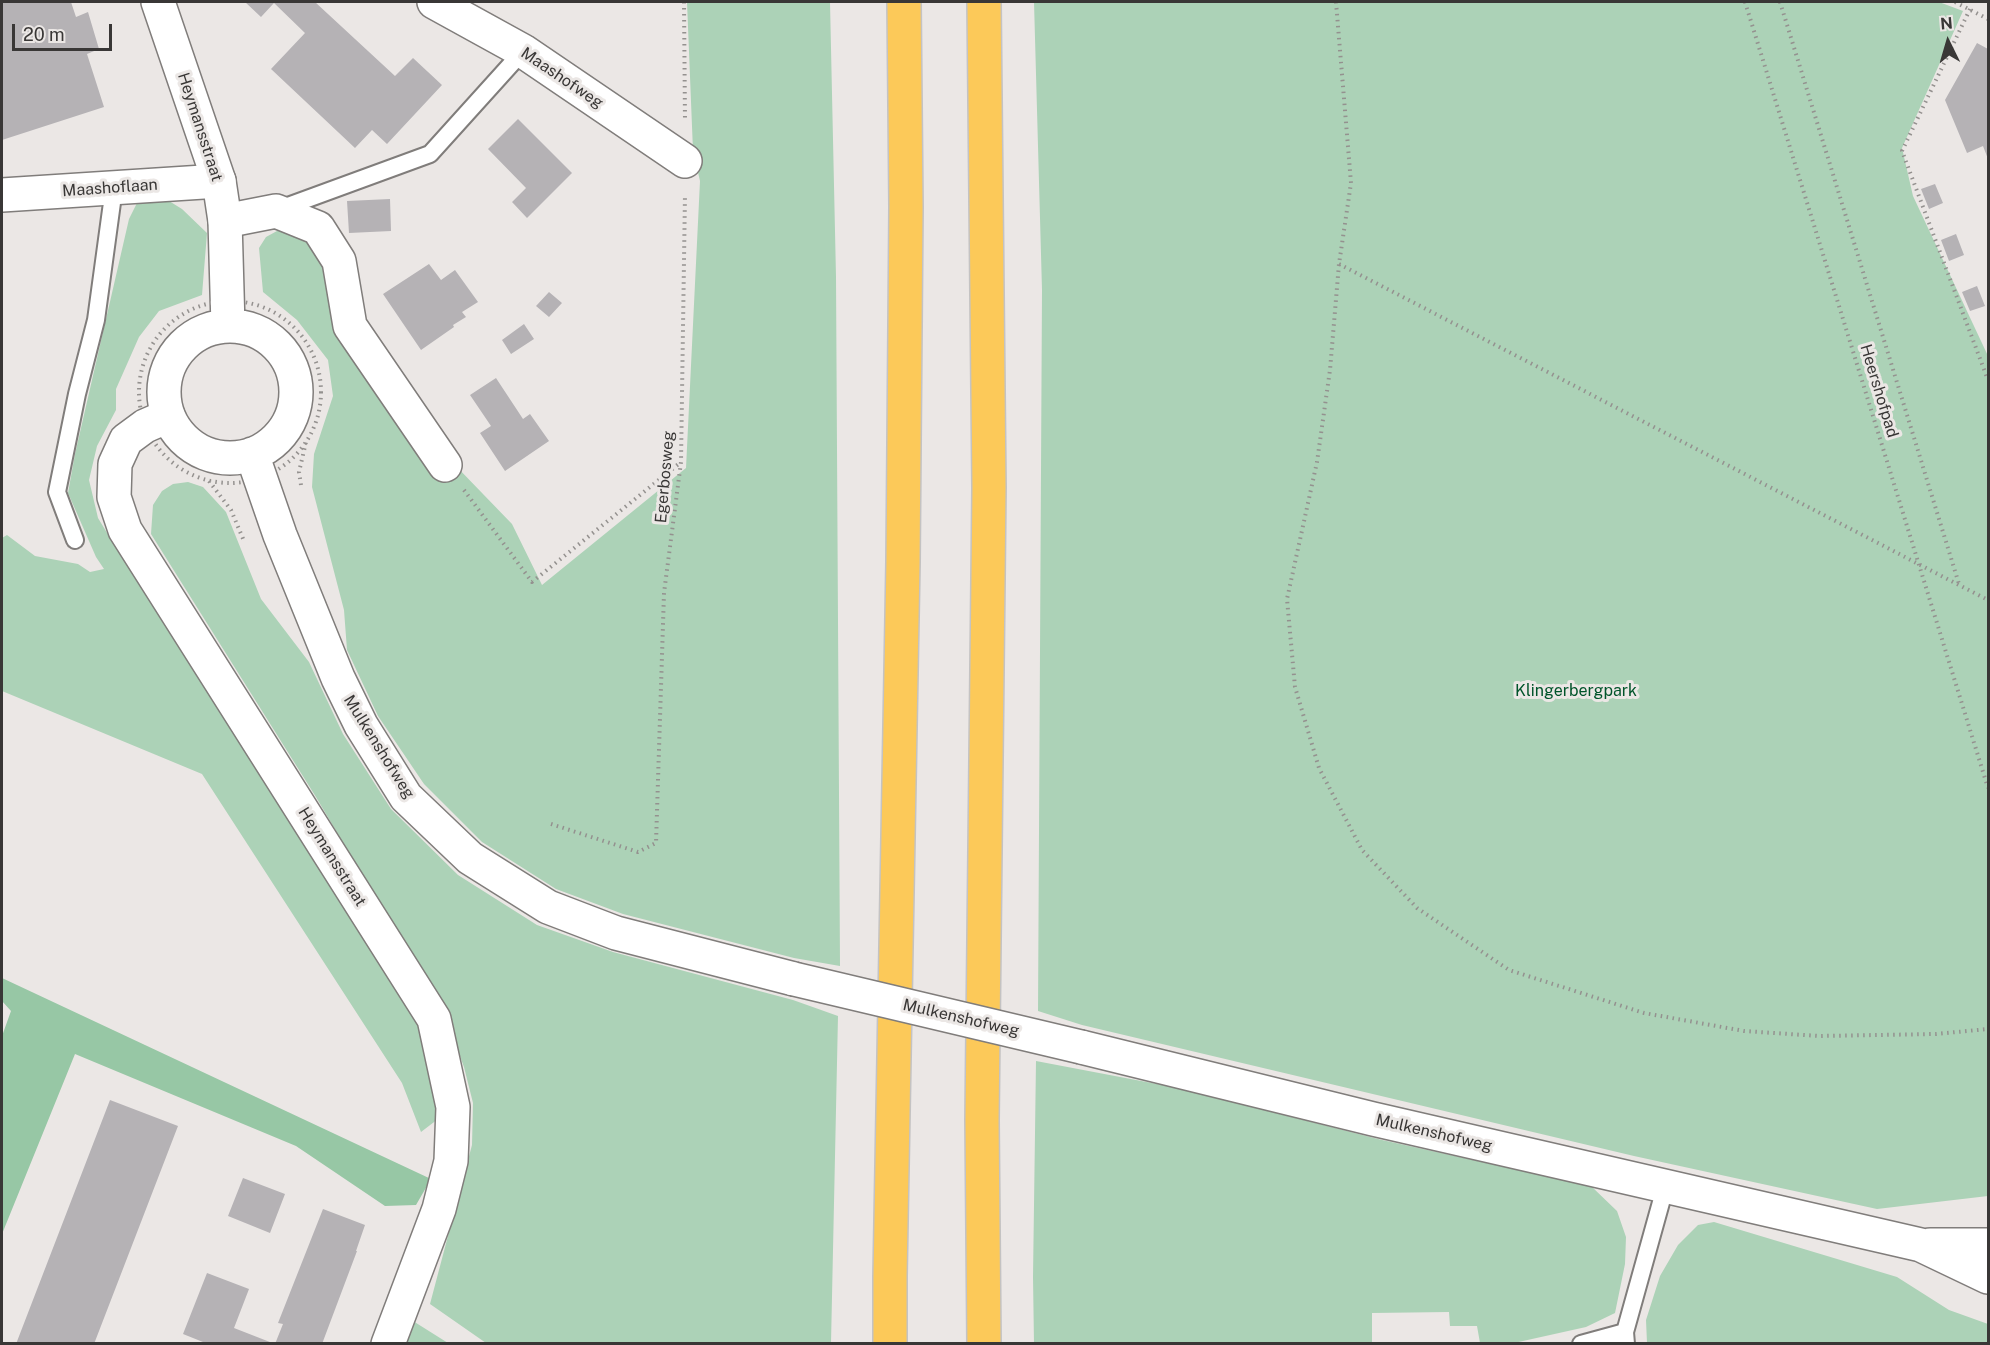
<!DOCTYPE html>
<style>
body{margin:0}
#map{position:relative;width:1990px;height:1345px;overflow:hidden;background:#ebe7e5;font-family:"Public Sans",sans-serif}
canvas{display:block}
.frame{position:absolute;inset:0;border:3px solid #393736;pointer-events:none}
.north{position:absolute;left:1918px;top:12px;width:60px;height:60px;-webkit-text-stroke:4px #ebe7e5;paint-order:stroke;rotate:355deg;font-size:16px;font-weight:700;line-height:24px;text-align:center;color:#393736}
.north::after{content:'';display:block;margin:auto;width:21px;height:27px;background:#393736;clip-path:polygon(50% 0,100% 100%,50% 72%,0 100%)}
.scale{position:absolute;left:12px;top:24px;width:100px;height:27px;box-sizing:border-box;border:3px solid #393736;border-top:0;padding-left:8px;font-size:18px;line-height:21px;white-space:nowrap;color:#393736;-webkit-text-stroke:4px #ebe7e5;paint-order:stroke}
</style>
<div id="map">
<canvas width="1990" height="1345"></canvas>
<div class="frame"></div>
<div class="north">N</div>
<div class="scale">20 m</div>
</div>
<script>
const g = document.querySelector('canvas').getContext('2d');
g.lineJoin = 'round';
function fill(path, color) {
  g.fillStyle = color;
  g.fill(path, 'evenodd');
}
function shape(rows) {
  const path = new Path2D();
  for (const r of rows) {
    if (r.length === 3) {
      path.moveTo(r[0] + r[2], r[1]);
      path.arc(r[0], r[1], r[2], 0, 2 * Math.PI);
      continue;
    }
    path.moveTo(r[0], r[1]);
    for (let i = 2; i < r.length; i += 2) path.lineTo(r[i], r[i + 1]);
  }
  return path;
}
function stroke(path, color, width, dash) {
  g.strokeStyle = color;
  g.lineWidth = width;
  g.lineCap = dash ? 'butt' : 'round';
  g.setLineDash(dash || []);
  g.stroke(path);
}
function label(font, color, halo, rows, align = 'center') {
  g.font = font + ' "Public Sans",sans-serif';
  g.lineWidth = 6;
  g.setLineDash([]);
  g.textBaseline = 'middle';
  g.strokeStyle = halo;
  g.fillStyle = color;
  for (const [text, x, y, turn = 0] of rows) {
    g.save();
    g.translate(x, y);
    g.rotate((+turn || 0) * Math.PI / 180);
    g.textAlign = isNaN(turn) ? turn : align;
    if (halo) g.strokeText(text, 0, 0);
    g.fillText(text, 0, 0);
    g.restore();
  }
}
const green = shape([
 [687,2,830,2,836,277,840,966,794,958,623,914,556,889,482,842,424,784,378,716,347,650,344,610,312,487,314,454,333,396,328,360,297,320,263,292,259,248,266,237,277,231,290,227,304,233,454,464,512,524,542,585,686,468,700,181,693,151],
 [1034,2,1939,2,1963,11,1902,148,1913,196,1988,356,1988,1196,1877,1209,1634,1156,1082,1025,1038,1011,1042,290],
 [169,201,182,209,207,233,202,295,159,311,139,337,116,389,116,410,97,446,89,480,98,518,126,564,404,994,426,1035,438,1119,421,1132,402,1083,202,774,2,691,2,538,7,535,35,556,78,564,90,572,104,569,96,557,68,493,75,454,129,219,137,203],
 [188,482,203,487,226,512,261,599,309,662,343,734,391,809,458,875,537,925,613,952,793,1000,838,1016,831,1343,486,1343,430,1304,472,1145,473,1103,464,1067,447,1021,376,899,316,797,151,534,153,505,162,491,173,484],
 [1036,1061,1178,1088,1382,1140,1591,1186,1617,1211,1626,1237,1625,1264,1615,1313,1586,1327,1514,1343,1480,1343,1477,1326,1450,1326,1449,1312,1372,1313,1372,1343,1034,1344,1033,1277],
 [1714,1222,1897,1277,1949,1310,1988,1324,1988,1343,1647,1343,1646,1320,1660,1276,1678,1245,1698,1225],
 [413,1321,448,1343,404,1344]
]);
const forest = shape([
 [2,978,431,1179,416,1205,385,1206,296,1146,75,1054,2,1234,2,1036,11,1011,2,1001]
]);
const building = shape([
 [2,2,71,2,76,17,88,12,99,49,87,54,104,107,2,140],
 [245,2,315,2,395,76,413,58,442,85,387,144,372,130,355,148,271,69,305,33,274,3,261,17],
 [1977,43,1988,49,1988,159,1983,146,1967,153,1945,100],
 [518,119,572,173,527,218,512,202,526,188,488,149],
 [1935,184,1943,203,1929,209,1921,189],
 [390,199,391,231,349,233,347,201],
 [1956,234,1964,255,1949,261,1941,240],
 [429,264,441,280,455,270,478,302,462,312,466,317,453,325,454,327,421,350,383,294],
 [1977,286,1985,306,1970,311,1962,292],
 [549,292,562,303,549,317,536,306],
 [524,324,534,339,511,354,502,340],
 [496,378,523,419,530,414,549,441,505,471,480,433,491,426,470,395],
 [110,1100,178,1126,94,1344,16,1344],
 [243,1178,285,1194,270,1233,228,1216],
 [323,1209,365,1225,356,1251,357,1251,322,1344,275,1344,283,1324,278,1323],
 [207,1273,249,1289,234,1328,275,1344,208,1344,183,1334]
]);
const path = shape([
 [684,2,685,121],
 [1336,2,1351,183,1339,264,1330,370,1317,462,1287,599,1295,687,1319,768,1362,850,1417,908,1509,970,1644,1013,1744,1031,1819,1036,1936,1034,1988,1029],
 [1745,2,1988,788],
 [1780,2,1959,584],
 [1955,2,1988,19],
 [1970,9,1902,151,1988,380],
 [1339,264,1988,600],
 [230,392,91],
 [209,481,231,510,244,541],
 [301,485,299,472,306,442],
 [464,490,532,582,681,462],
 [551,824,638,852,656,843,664,593,681,462,685,194]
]);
const service = shape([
 [277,210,430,154,523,51],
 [75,540,57,492,77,394,96,320,114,188],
 [1581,1344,1625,1332],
 [1626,1344,1625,1332,1665,1188]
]);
const minor = shape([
 [434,2,523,51,685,161],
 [2,195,219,181],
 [225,221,276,211,318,228,339,261,350,326,445,465],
 [168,416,145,426,126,440,115,464,114,497,125,530,434,1019,453,1107,451,1161,439,1209,388,1344]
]);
const tertiary = shape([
 [158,2,219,181,225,221,228,326],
 [230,392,66],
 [252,454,280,535,338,678,361,725,406,797,470,858,548,907,616,933,794,979],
 [1081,1047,1373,1119,1921,1245,1988,1277],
 [1930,1245,1988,1245]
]);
const motorway = shape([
 [984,2,989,488,982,1120,984,1344],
 [890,1344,890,1276,903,562,906,207,904,2]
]);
const tertiaryBridge = shape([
 [794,979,1081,1047]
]);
const streetNames = [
 ["Maashofweg",562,78,34],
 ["Heymansstraat",200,127,72],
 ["Maashoflaan",110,188,-4],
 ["Heershofpad",1879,391,73],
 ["Egerbosweg",665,477,-85],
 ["Mulkenshofweg",379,747,58],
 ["Heymansstraat",332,857,58],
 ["Mulkenshofweg",961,1018,13],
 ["Mulkenshofweg",1434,1133,13]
];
const parkNames = [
 ["Klingerbergpark",1576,691]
];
fill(green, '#acd2b7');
fill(forest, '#97c7a5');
fill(building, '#b5b2b5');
stroke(service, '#807d7b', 20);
stroke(minor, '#807d7b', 36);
stroke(tertiary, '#807d7b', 36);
stroke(motorway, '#c4c3c3', 36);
stroke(path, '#94918f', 4, [1.5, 4.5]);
stroke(service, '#fff', 16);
stroke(minor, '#fff', 33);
stroke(tertiary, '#fff', 33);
stroke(motorway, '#fcc959', 33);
stroke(tertiaryBridge, '#807d7b', 36, []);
stroke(tertiaryBridge, '#fff', 33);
label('16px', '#393736', '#ebe7e5', streetNames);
label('16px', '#00542a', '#ebe7e5', parkNames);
</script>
